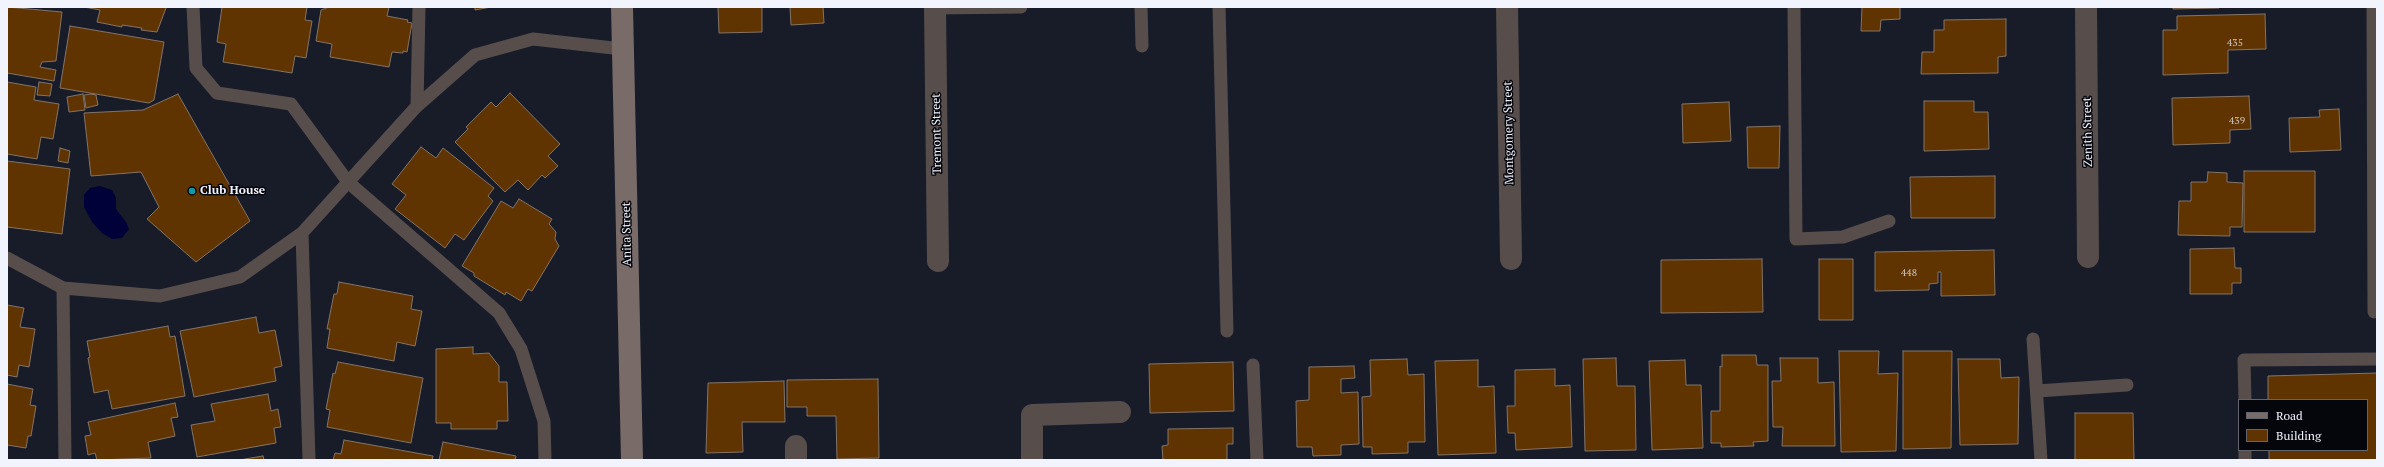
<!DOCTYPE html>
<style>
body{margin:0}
#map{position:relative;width:2384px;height:467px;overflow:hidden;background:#181b28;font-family:"PT Serif",serif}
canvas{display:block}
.frame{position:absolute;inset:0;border:8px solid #f1f3fd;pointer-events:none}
.legend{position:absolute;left:2238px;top:399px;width:130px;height:52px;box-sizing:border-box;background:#05060b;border:1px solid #63656c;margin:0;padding:5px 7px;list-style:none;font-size:12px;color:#f1f3fd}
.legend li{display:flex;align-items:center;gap:8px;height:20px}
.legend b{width:20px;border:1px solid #63656c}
</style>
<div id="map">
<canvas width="2384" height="467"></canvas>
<div class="frame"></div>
<ul class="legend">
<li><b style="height:5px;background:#786b68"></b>Road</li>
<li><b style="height:11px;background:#603400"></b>Building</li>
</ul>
</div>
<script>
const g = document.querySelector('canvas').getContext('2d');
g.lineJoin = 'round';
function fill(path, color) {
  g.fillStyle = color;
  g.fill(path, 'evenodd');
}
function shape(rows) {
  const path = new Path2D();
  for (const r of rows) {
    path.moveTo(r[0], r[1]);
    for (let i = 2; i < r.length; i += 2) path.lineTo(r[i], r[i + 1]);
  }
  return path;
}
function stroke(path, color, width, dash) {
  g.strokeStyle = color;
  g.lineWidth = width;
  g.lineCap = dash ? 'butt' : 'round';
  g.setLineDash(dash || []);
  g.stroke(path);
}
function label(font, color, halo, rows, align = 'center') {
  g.font = font + ' "PT Serif",serif';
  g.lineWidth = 3;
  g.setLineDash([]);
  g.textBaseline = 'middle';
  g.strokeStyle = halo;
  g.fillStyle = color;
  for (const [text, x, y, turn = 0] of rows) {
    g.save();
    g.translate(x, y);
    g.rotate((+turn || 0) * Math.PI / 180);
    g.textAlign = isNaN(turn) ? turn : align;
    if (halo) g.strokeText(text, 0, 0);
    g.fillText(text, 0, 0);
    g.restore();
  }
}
const water = shape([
 [100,186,112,190,116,198,116,209,126,222,129,229,122,238,112,239,102,233,92,222,84,207,84,195,90,188]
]);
const building = shape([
 [7,7,62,12,56,61,42,62,40,67,56,70,54,81,7,73,7,7],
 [84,7,165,7,166,8,157,32,141,30,142,28,122,25,122,27,97,22,100,10,84,7],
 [222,7,307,7,305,20,312,21,306,58,295,56,292,73,223,62,226,44,217,42,222,7],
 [329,7,389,7,387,16,408,20,407,22,412,23,407,52,403,51,403,53,392,52,389,67,330,57,332,44,316,41,321,10,329,7],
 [475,7,491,7,475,10,475,7],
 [718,7,762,7,762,32,719,33,718,7],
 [790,7,823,7,824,23,791,25,790,7],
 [1862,7,1900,7,1900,19,1881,20,1880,31,1861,31,1862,7],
 [2173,7,2219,7,2219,8,2173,9,2173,7],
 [2265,14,2266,49,2228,50,2228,73,2163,75,2163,30,2177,30,2177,16,2265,14],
 [2006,19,2006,56,1998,57,1998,73,1921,74,1922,52,1934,52,1934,30,1944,30,1944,20,2006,19],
 [70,26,164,42,154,100,149,103,60,88,70,26],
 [7,82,36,87,34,100,59,104,53,139,41,137,37,159,7,154,7,82],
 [39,82,52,84,50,96,37,95,39,82],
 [510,93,560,144,548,156,558,166,545,178,542,175,528,190,518,180,505,192,455,142,468,129,466,127,491,102,496,107,510,93],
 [83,94,85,110,69,112,67,97,83,94],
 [91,94,96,95,98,105,86,108,84,95,91,94],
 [178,94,250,221,196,262,147,219,159,207,141,172,91,176,84,113,143,110,178,94],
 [2249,96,2251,129,2230,130,2230,143,2173,145,2172,98,2249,96],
 [1924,101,1974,101,1974,112,1988,112,1989,149,1924,151,1924,101],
 [1729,102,1731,141,1683,143,1682,104,1729,102],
 [2339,109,2341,150,2290,152,2289,118,2320,117,2319,110,2339,109],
 [1780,126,1779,168,1748,168,1747,127,1780,126],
 [421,147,436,158,443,148,494,188,488,196,493,201,464,240,455,234,445,248,395,209,406,195,392,184,421,147],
 [60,148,70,151,68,163,58,161,60,148],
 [7,161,70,169,62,234,7,227,7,161],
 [2244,171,2315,171,2315,232,2244,232,2244,171],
 [2208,172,2227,173,2227,182,2243,183,2242,227,2230,227,2230,236,2178,235,2179,201,2191,201,2191,182,2207,182,2208,172],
 [1995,176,1995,218,1911,218,1910,177,1995,176],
 [519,199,552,219,549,224,556,232,555,239,559,246,532,291,528,289,521,301,506,292,505,295,474,276,474,273,462,266,501,201,513,208,519,199],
 [2234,248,2235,268,2241,268,2241,283,2232,283,2232,294,2190,294,2190,249,2234,248],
 [1994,250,1995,295,1941,296,1941,272,1938,272,1938,283,1929,284,1929,290,1875,291,1875,252,1994,250],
 [1762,259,1763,312,1661,313,1661,260,1762,259],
 [1819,259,1853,259,1853,320,1819,320,1819,259],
 [339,282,413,296,411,309,422,311,415,346,397,342,394,361,327,348,330,329,327,329,334,294,337,294,339,282],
 [7,305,24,308,20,327,35,329,29,367,19,365,17,377,7,375,7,305],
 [256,317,259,333,275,330,282,366,274,368,276,381,194,397,180,331,256,317],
 [168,326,170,337,175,336,185,396,112,409,108,390,94,393,88,358,90,357,87,341,168,326],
 [473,347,473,354,489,353,499,366,499,382,507,382,508,421,497,421,497,429,451,429,451,423,436,423,436,349,473,347],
 [1839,351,1879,351,1878,374,1898,373,1896,451,1841,452,1839,351],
 [1903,351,1952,351,1951,448,1903,449,1903,351],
 [1722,355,1756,355,1757,365,1768,365,1768,441,1753,442,1754,446,1721,447,1721,443,1711,443,1711,411,1720,411,1720,366,1722,367,1722,355],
 [1616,358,1617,386,1635,386,1636,450,1585,451,1583,359,1616,358],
 [1780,358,1818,358,1818,383,1834,382,1835,446,1782,446,1783,427,1773,427,1772,381,1781,381,1780,358],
 [1407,359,1408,375,1424,374,1425,442,1408,442,1408,453,1372,454,1372,447,1363,447,1362,397,1371,396,1370,360,1407,359],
 [1958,359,2000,359,2001,378,2019,377,2018,444,1960,445,1958,359],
 [1478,360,1478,387,1494,386,1496,453,1438,455,1435,361,1478,360],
 [1685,360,1686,385,1701,385,1703,448,1652,450,1649,361,1685,360],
 [338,362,423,378,411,443,327,427,330,410,326,409,333,373,335,374,338,362],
 [1233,362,1234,411,1150,413,1149,364,1233,362],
 [1354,366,1355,378,1341,379,1341,393,1358,392,1359,444,1341,445,1341,455,1313,456,1312,447,1297,447,1296,401,1309,400,1309,367,1354,366],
 [1555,369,1555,386,1570,385,1572,447,1516,450,1515,433,1508,433,1507,406,1515,406,1515,370,1555,369],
 [2377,373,2377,460,2269,460,2269,450,2367,450,2367,400,2268,400,2268,376,2377,373],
 [878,379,879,458,837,459,836,416,807,416,807,407,787,407,787,380,878,379],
 [784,381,785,422,742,422,743,452,706,453,708,383,784,381],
 [7,384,33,389,30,405,36,406,31,436,28,436,26,448,7,445,7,384],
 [268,394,271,411,278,409,281,427,274,428,276,443,197,457,191,425,215,421,211,404,268,394],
 [175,403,178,417,171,418,175,436,148,442,151,458,97,460,95,453,88,455,85,436,91,435,88,422,175,403],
 [2075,413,2133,413,2134,460,2075,460,2075,413],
 [1233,428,1233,444,1227,444,1227,460,1163,460,1162,446,1168,445,1168,429,1233,428],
 [344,440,433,456,432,460,333,460,335,453,341,454,344,440],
 [443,442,516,456,515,460,439,460,443,442],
 [263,456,264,460,239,460,263,456]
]);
const lane = shape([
 [193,7,196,68,217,93,291,104,348,182,499,313,521,349,544,421,545,460],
 [1141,7,1142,46],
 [1219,7,1227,331],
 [1794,7,1796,239,1843,237,1889,221],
 [2373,7,2374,312],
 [935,8,1021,7],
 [417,106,419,7],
 [302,233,309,460],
 [7,258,63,288,160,296,240,277,302,233,417,106,475,55,533,39,622,49],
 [63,288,65,460],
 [2033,339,2041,460],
 [1253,365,1257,460],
 [2037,391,2127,385],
 [2245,400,2244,360,2377,359],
 [2245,450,2245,460]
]);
const street = shape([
 [935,7,938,261],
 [1507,7,1511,259],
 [2086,7,2088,257],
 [796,446,796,460],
 [1032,460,1032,415,1120,412]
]);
const secondary = shape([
 [622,7,632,460]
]);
const markers = [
 [192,191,4,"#0f9aa8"]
];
const numberNames = [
 ["435",2235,43],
 ["439",2237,121],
 ["448",1909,273]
];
const streetNames = [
 ["Zenith Street",2088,132,-91],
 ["Montgomery Street",1509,133,-91],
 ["Tremont Street",937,134,-91],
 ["Anita Street",627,234,-91]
];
const poiNames = [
 ["Club House",200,191]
];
fill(water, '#000138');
fill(building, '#603400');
stroke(building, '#837468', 1);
stroke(lane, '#574e4c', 13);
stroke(street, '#574e4c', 22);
stroke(secondary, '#786b68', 22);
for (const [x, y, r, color] of markers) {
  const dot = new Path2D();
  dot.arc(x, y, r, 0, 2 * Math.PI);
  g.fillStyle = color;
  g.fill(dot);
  stroke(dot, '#05060b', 1.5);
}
label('10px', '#cdc3be', null, numberNames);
label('12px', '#f1f3fd', '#05060b', streetNames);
label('bold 12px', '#f1f3fd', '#05060b', poiNames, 'left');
</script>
